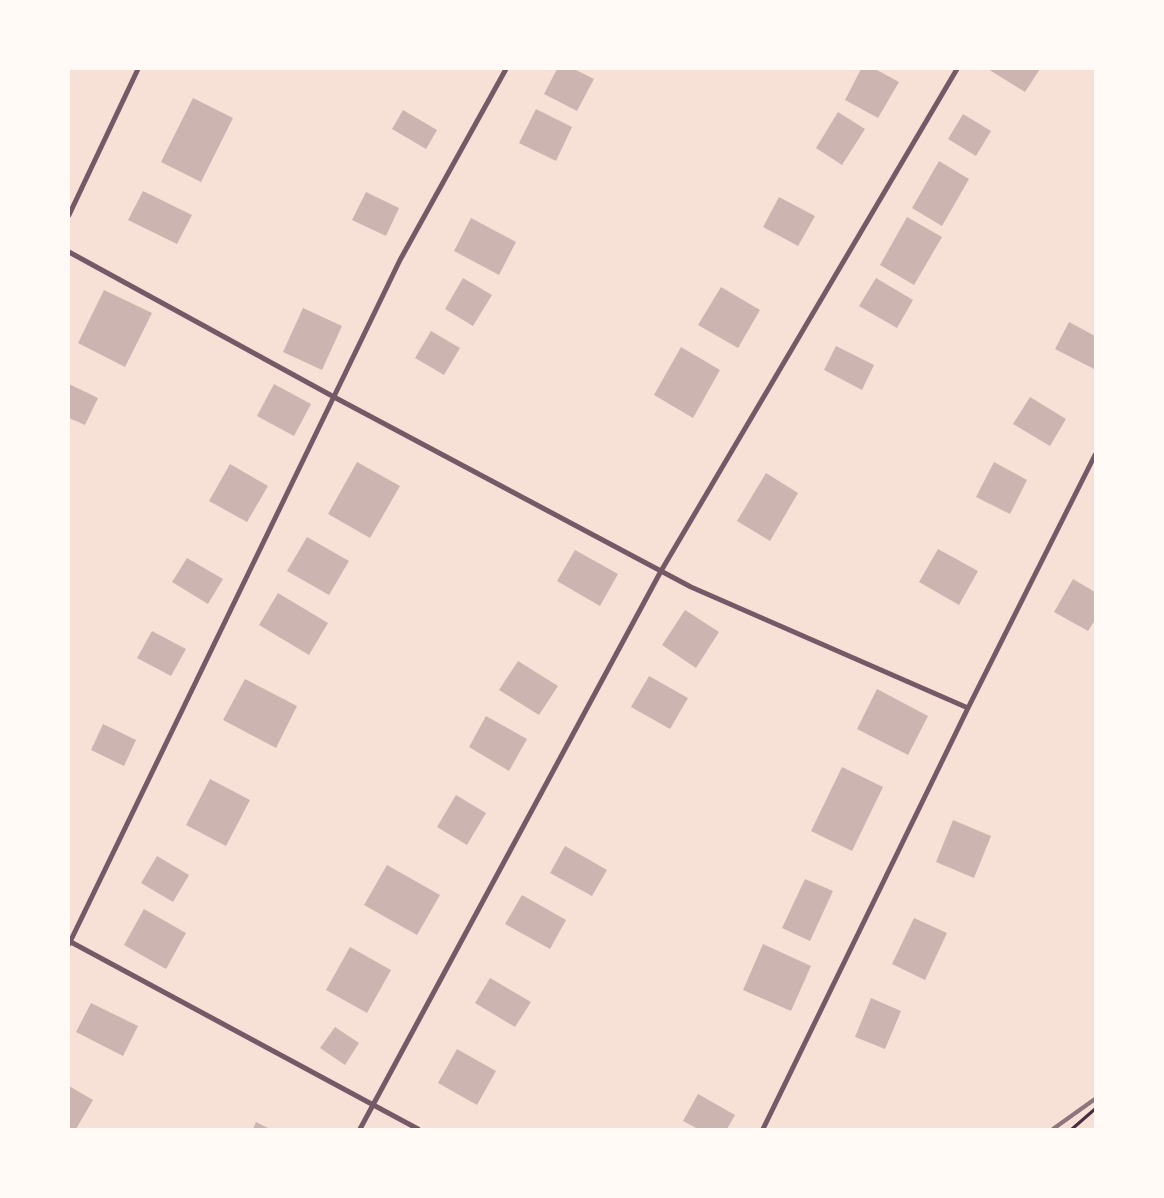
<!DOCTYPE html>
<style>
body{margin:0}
#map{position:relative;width:1164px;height:1198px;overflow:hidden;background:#f7e1d7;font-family:Overpass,sans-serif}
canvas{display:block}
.frame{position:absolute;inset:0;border:70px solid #fffaf5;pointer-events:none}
</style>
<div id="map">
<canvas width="1164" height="1198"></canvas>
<div class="frame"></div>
</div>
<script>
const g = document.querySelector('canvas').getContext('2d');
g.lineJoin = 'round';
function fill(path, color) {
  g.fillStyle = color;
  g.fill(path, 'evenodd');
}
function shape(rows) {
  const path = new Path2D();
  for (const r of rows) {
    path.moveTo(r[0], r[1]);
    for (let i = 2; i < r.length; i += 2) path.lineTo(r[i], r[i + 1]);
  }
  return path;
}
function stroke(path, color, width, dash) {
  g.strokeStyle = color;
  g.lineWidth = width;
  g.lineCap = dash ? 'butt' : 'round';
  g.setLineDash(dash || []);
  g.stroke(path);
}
const building = shape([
 [557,69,574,69,594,79,577,111,544,94],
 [861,69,875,69,899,82,878,118,845,100],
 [988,69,1040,69,1025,92],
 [193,98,233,118,201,182,161,162],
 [536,109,572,127,556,161,519,143],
 [403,110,437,130,426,149,392,129],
 [838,112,865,129,842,165,816,148],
 [963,114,991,131,976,156,948,139],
 [939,161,969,179,942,226,912,208],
 [143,191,192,215,177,244,128,220],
 [366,192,399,208,386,236,352,220],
 [779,197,815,216,798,246,763,227],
 [907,217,942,237,914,285,880,265],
 [471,218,516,242,499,275,454,251],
 [463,278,492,295,473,326,445,309],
 [876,278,913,300,897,328,859,306],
 [721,287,760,310,738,348,698,325],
 [104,290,152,313,125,367,78,343],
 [303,308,342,326,322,370,283,352],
 [1069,322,1095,336,1094,369,1055,349],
 [431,331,460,348,444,375,415,358],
 [836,346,874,365,862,390,824,370],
 [681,347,720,370,693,418,654,395],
 [69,384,98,398,85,425,69,418],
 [274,384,311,404,294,436,257,416],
 [1030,397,1066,419,1050,446,1013,424],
 [357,462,400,486,370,538,328,514],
 [994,462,1027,480,1010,514,976,497],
 [230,464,268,486,247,522,209,501],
 [766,473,798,493,770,541,737,521],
 [307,537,349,561,329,595,287,571],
 [938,549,978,571,959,605,919,582],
 [575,550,618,574,600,606,557,581],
 [187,558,223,579,208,604,172,582],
 [1073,579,1095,592,1095,620,1088,631,1054,612],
 [278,593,328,623,309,655,259,625],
 [685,610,719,632,696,668,662,645],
 [152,631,186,649,171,676,137,658],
 [518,661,558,686,539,715,499,690],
 [649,676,688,698,670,729,631,707],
 [245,679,297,706,276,748,223,720],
 [877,689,928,716,908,755,857,729],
 [486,716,527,739,509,771,469,747],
 [103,724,136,740,124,766,91,750],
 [842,767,883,787,852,851,811,831],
 [210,779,250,800,226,846,186,825],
 [456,795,486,813,467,845,437,827],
 [953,820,991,836,974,878,936,862],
 [565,846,607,870,592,896,550,873],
 [157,856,189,875,173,902,141,883],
 [387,865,440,895,417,935,364,905],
 [805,879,833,891,810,941,782,928],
 [522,895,566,920,550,949,505,924],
 [144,909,186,933,166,969,124,945],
 [914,918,947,933,925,980,892,964],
 [763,944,811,966,791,1011,743,990],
 [350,947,391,970,367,1013,326,990],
 [490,978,531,1002,515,1027,475,1003],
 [871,998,901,1011,885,1049,855,1037],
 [91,1003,138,1026,123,1056,76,1032],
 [335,1027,359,1043,345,1065,320,1048],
 [457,1049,496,1071,477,1105,438,1083],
 [69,1086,93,1100,76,1129,69,1128],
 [698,1094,735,1115,727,1129,698,1129,683,1121],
 [256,1122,270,1129,253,1129]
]);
const path = shape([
 [1072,1129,1095,1109]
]);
const minor = shape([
 [69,215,138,69],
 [69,252,334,397,691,587,968,708],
 [69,941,418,1129],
 [69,944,400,260,506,69],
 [360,1129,661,571,957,69],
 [763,1129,968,708,1095,455]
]);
const rail = shape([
 [1053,1129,1095,1099]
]);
fill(building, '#ccb4b1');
stroke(path, '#4a2c40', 3);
stroke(minor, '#755966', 5);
stroke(rail, '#8f747c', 4);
</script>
